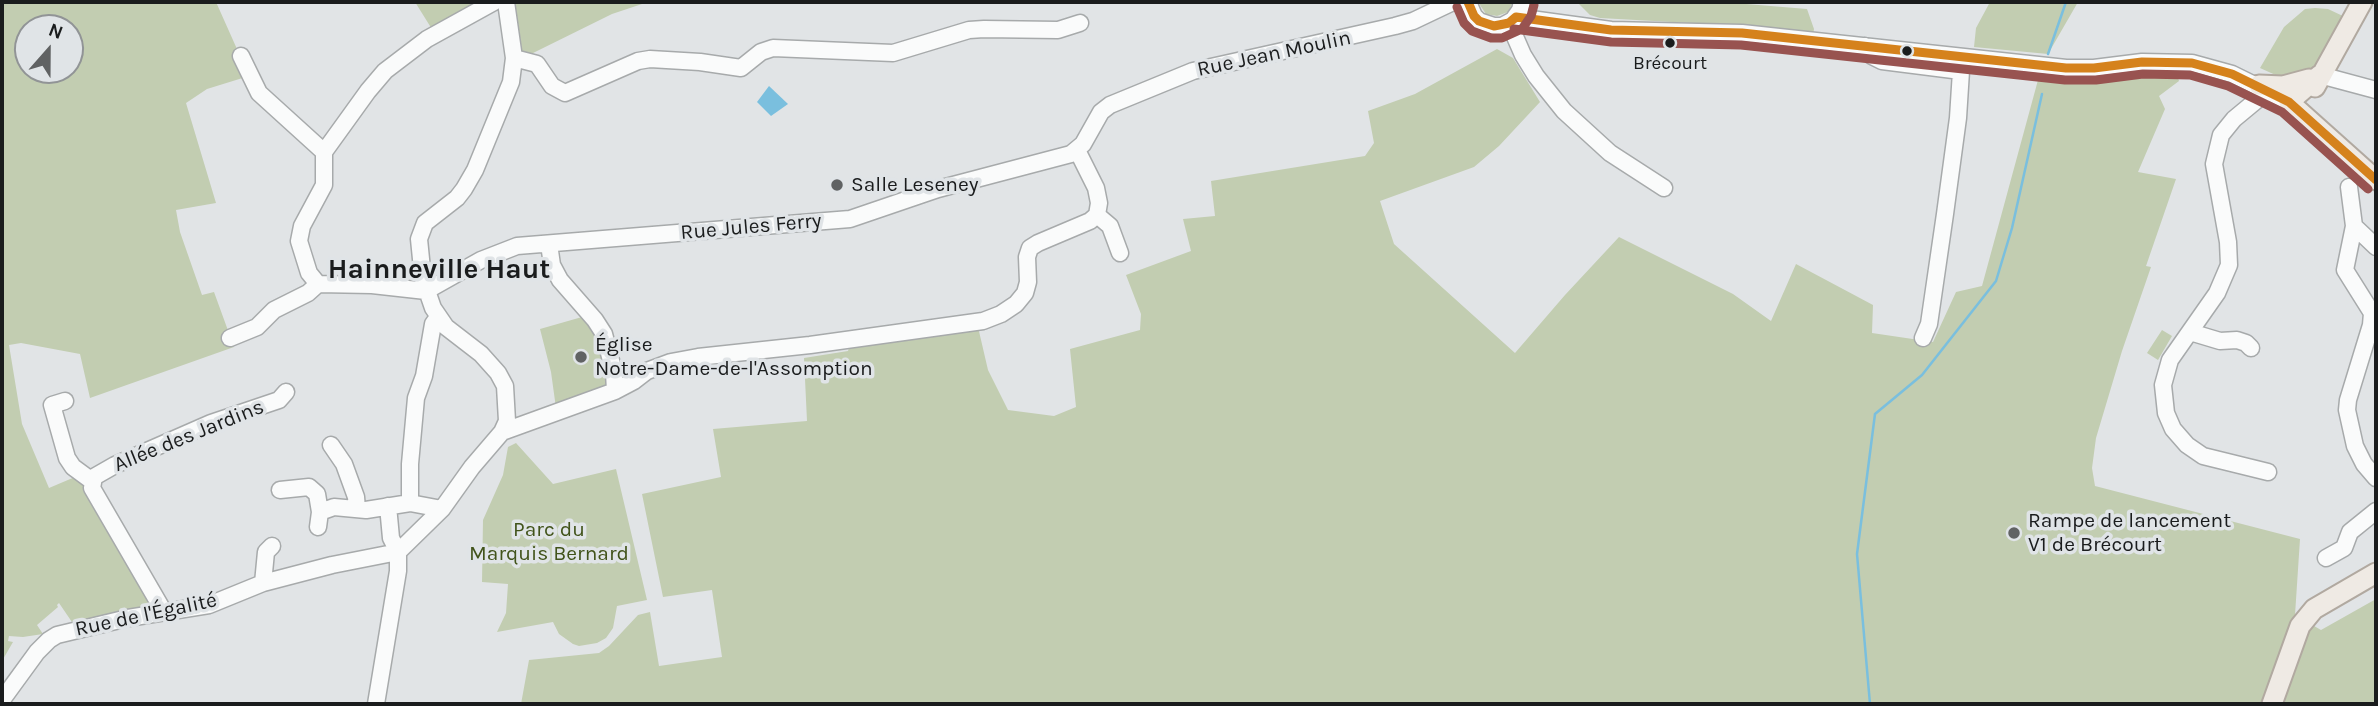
<!DOCTYPE html>
<meta charset="utf-8">
<style>
body{margin:0}
#map{position:relative;width:2378px;height:706px;overflow:hidden;background:#e1e4e6;font-family:Karla,sans-serif}
canvas{display:block}
.frame{position:absolute;inset:0;border:4px solid #1a1c1d;pointer-events:none}
.north{position:absolute;left:14px;top:14px;width:70px;height:70px;box-sizing:border-box;background:#e0e4e7;border:2px solid #919496;border-radius:50%;rotate:21deg;font-size:19px;font-weight:700;line-height:28px;text-align:center;color:#1a1c1d}
.north::after{content:'';display:block;margin:auto;width:24px;height:32px;background:#606263;clip-path:polygon(50% 0,100% 100%,50% 72%,0 100%)}
</style>
<div id="map">
<canvas width="2378" height="706"></canvas>
<div class="frame"></div>
<div class="north">N</div>
</div>
<script>
const g = document.querySelector('canvas').getContext('2d');
g.lineJoin = 'round';
function fill(path, color) {
  g.fillStyle = color;
  g.fill(path, 'evenodd');
}
function shape(rows) {
  const path = new Path2D();
  for (const r of rows) {
    path.moveTo(r[0], r[1]);
    for (let i = 2; i < r.length; i += 2) path.lineTo(r[i], r[i + 1]);
  }
  return path;
}
function stroke(path, color, width, dash) {
  g.strokeStyle = color;
  g.lineWidth = width;
  g.lineCap = dash ? 'butt' : 'round';
  g.setLineDash(dash || []);
  g.stroke(path);
}
function label(font, color, halo, rows, align = 'center') {
  g.font = font + ' Karla,sans-serif';
  g.lineWidth = 7;
  g.setLineDash([]);
  g.textBaseline = 'middle';
  g.strokeStyle = halo;
  g.fillStyle = color;
  for (const [text, x, y, turn = 0] of rows) {
    g.save();
    g.translate(x, y);
    g.rotate((+turn || 0) * Math.PI / 180);
    g.textAlign = isNaN(turn) ? turn : align;
    if (halo) g.strokeText(text, 0, 0);
    g.fillText(text, 0, 0);
    g.restore();
  }
}
const green = shape([
 [2,2,216,2,249,76,207,89,186,103,216,203,176,210,180,232,202,295,214,292,234,347,90,398,80,354,21,343,9,345,22,424,49,488,82,474,164,612,74,625,59,603,57,605,58,607,37,625,43,634,23,637,9,636,8,641,13,642,2,661],
 [28,28,70,28,70,70,28,70],
 [415,2,494,2,435,34],
 [515,2,648,2,612,14,531,54,522,52],
 [1478,2,1513,2,1508,12,1497,16,1486,14],
 [1577,2,1722,2,1807,9,1814,29,1813,35,1708,24,1600,18,1590,15],
 [1990,2,2078,2,2048,54,1974,47,1976,28],
 [2315,8,2328,9,2345,17,2316,65,2302,73,2280,77,2260,68,2284,27,2305,9],
 [1497,49,1513,58,1540,102,1499,146,1474,167,1380,201,1394,244,1515,353,1565,295,1619,237,1733,294,1771,321,1796,264,1873,305,1872,333,1933,342,1956,292,1982,286,2038,80,2091,84,2177,74,2179,81,2159,96,2165,109,2138,172,2176,179,2146,266,2151,267,2122,351,2096,438,2092,468,2095,486,2300,539,2295,615,2321,630,2376,599,2376,704,521,704,529,660,599,653,609,646,638,615,650,612,659,666,722,657,712,590,663,597,642,494,721,477,713,429,807,421,804,358,848,351,850,344,978,327,988,370,1008,410,1054,416,1076,407,1070,349,1140,330,1141,314,1126,275,1191,251,1183,219,1215,216,1211,181,1365,156,1374,143,1368,111,1415,94],
 [589,315,611,372,607,385,600,391,556,408,551,372,540,329],
 [2162,330,2172,336,2158,360,2147,353],
 [516,443,553,484,616,469,647,600,617,606,613,628,606,638,597,643,579,646,573,644,559,634,553,622,497,632,506,613,508,584,482,582,483,520,503,475,508,447]
]);
const water = shape([
 [769,86,788,104,771,116,757,102]
]);
const stream = shape([
 [2048,54,2066,2],
 [1870,704,1857,554,1875,414,1922,375,1996,281,2012,228,2042,94]
]);
const minor = shape([
 [1468,2,1474,16,1479,21,1494,26,1502,26,1513,20,1520,10,1522,2],
 [1516,17,1611,30,1742,33,2066,68,2094,68,2142,62,2192,63,2232,74,2289,102],
 [1509,23,1523,55,1536,76,1564,111,1610,153,1664,188],
 [1865,46,1872,56,1882,61,1961,71,1958,118,1945,214,1929,324,1923,338],
 [241,56,259,93,324,152,324,185,302,226,299,241,309,273,318,284],
 [514,58,537,64,552,86,565,93,638,61,650,59,700,62,741,68,761,52,773,48,893,53,969,30,984,29,1058,30,1080,23],
 [2320,75,2376,90],
 [324,152,368,91,385,71,427,39,494,2],
 [2349,187,2354,226],
 [1097,215,1110,226,1120,253],
 [549,244,552,265,560,280,595,320,604,334,614,372,615,391],
 [2376,247,2354,226,2345,270,2372,313,2371,325,2348,400,2347,410,2355,446,2364,464,2376,478],
 [426,291,481,260,517,246,850,219,938,189,1071,154,1083,144,1101,112,1110,105,1193,71,1395,26,1413,21,1453,2],
 [2190,332,2220,341,2237,340,2246,343,2251,348],
 [230,338,257,327,274,310,308,293,318,284,372,285,426,291],
 [65,401,52,405,67,458,73,467,92,481],
 [502,432,615,391,634,381,647,371,671,362,698,357,810,345,983,321,1001,314,1016,304,1025,293,1028,282,1027,257,1030,248,1038,243,1090,221,1097,215,1099,203,1096,188,1077,150],
 [331,445,344,464,356,497,357,509],
 [2268,472,2203,456,2187,445,2173,429,2166,413,2163,385,2170,360,2217,293,2229,265,2228,242,2214,164,2221,135,2234,119,2269,90],
 [280,490,309,487,317,494,320,512],
 [410,503,410,464,416,398,424,376,433,324,438,317],
 [388,506,391,538,398,552],
 [318,527,320,512,334,507,366,510,410,503,442,509],
 [398,552,442,509,472,467,502,432,507,421,505,386,498,373,481,354,446,327,433,308,423,279,419,239,425,223,457,198,464,189,475,170,511,82,514,58,506,2],
 [2326,558,2344,548,2350,532,2376,511],
 [263,583,266,552,272,546],
 [164,612,92,488,94,477,115,465,211,423,279,400,286,392],
 [2,700,37,652,49,640,57,635,128,618,209,605,263,583,332,565,398,552],
 [376,704,398,571,398,552]
]);
const major = shape([
 [2320,75,2289,102,2376,180],
 [2259,85,2283,86,2309,79],
 [2315,87,2362,2],
 [2272,704,2300,626,2314,609,2376,573]
]);
const bus1 = shape([
 [1468,2,1474,16,1479,21,1494,26,1509,23,1516,17,1611,30,1742,33,2066,68,2094,68,2142,62,2192,63,2232,74,2289,102,2376,180]
]);
const bus2 = shape([
 [1457,7,1464,23,1472,31,1491,38,1502,38,1522,29,1531,16,1534,5],
 [1514,29,1611,42,1741,45,2065,80,2096,80,2143,74,2190,75,2228,86,2282,112,2368,189]
]);
const markers = [
 [1670,43,6,"#1a1c1d"],
 [1907,51,6,"#1a1c1d"],
 [837,185,7,"#606263"],
 [581,357,7,"#606263"],
 [2014,533,7,"#606263"]
];
const busNames = [
 ["Brécourt",1670,64]
];
const streetNames = [
 ["Rue Jean Moulin",1274,54,-12],
 ["Rue Jules Ferry",751,227,-5],
 ["Allée des Jardins",189,436,-22],
 ["Rue de l'Égalité",146,615,-12]
];
const poiNames = [
 ["Salle Leseney",851,185],
 ["Église",595,345],
 ["Notre-Dame-de-l'Assomption",595,369],
 ["Rampe de lancement",2028,521],
 ["V1 de Brécourt",2028,545]
];
const parkNames = [
 ["Parc du",549,530],
 ["Marquis Bernard",549,554]
];
const districtNames = [
 ["Hainneville Haut",439,270]
];
fill(green, '#c2cdb1');
fill(water, '#7abfde');
stroke(stream, '#7abfde', 2.5);
stroke(minor, '#a7aaab', 19);
stroke(major, '#b1a9a0', 23);
stroke(minor, '#fafbfb', 16);
stroke(major, '#efeae4', 19);
stroke(bus1, '#d5821c', 9);
stroke(bus2, '#985350', 9);
for (const [x, y, r, color] of markers) {
  const dot = new Path2D();
  dot.arc(x, y, r, 0, 2 * Math.PI);
  g.fillStyle = color;
  g.fill(dot);
  stroke(dot, '#e0e4e7', 2.5);
}
label('19px', '#1a1c1d', '#e0e4e7', busNames);
label('21px', '#1a1c1d', '#e0e4e7', streetNames);
label('21px', '#1a1c1d', '#e0e4e7', poiNames, 'left');
label('21px', '#41531a', '#e0e4e7', parkNames);
label('bold 28px', '#1a1c1d', '#e0e4e7', districtNames);
</script>
